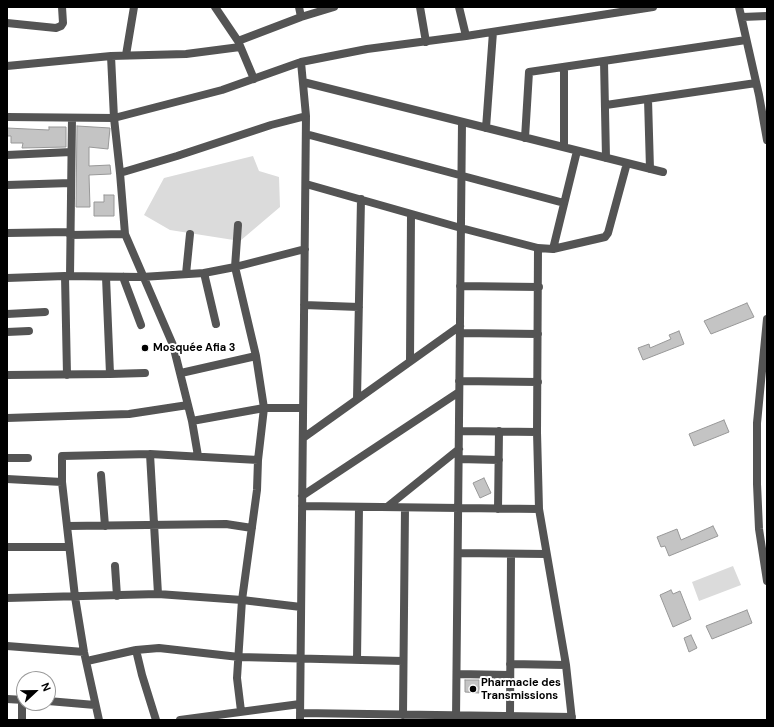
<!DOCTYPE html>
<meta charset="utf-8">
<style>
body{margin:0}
#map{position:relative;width:774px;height:727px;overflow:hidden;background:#fff;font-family:"DM Sans",sans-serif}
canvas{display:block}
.frame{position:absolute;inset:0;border:8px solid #000;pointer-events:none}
.north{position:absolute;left:16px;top:671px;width:40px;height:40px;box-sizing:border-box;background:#fff;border:1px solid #999;border-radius:50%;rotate:68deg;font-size:11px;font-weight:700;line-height:16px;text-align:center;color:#000}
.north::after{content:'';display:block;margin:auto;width:14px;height:18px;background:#000;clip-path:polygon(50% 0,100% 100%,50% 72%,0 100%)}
</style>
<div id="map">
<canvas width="774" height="727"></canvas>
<div class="frame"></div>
<div class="north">N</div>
</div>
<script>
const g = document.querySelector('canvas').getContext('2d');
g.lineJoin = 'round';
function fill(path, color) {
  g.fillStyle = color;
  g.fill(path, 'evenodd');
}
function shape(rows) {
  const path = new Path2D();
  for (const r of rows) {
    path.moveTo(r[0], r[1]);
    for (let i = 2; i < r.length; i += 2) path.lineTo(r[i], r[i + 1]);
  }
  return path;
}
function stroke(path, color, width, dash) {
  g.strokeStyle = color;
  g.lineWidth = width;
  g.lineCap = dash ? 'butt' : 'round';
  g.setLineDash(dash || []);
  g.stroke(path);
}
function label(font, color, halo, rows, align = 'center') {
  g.font = font + ' "DM Sans",sans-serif';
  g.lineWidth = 4;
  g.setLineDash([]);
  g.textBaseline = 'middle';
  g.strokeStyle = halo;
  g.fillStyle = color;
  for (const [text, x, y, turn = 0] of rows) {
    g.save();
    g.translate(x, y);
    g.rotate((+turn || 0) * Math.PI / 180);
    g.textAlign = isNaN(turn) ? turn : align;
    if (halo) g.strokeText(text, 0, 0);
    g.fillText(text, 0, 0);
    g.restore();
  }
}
const green = shape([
 [253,156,259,171,279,177,280,207,240,241,170,230,144,215,164,178],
 [733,566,741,585,699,601,692,582]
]);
const building = shape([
 [77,126,110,128,108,149,89,147,89,166,110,165,111,174,89,175,90,207,76,207,77,126],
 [49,127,66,127,66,147,22,148,23,143,11,143,11,136,7,136,7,128,49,130,49,127],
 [104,195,114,195,114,216,94,216,94,202,104,202,104,195],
 [747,303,754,317,711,334,704,321,747,303],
 [679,331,684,344,643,360,638,348,649,344,650,348,671,339,669,335,679,331],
 [724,420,729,432,694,446,689,434,724,420],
 [484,478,491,493,480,498,473,483,484,478],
 [713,526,718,536,669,556,665,546,661,547,657,537,677,529,681,540,713,526],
 [671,590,673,594,680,591,691,619,673,627,660,595,671,590],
 [747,610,752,623,712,639,706,626,747,610],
 [691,635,697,648,689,652,684,638,691,635],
 [465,680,479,680,479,693,465,692,465,680]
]);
const street = shape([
 [215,7,238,41,254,79],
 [299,7,301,17],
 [420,7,426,42],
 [459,7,466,36],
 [739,7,759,95,767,140],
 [742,17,767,16],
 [7,23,56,28,61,26,63,23,62,7],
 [238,41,301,17,334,7],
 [126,55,134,7],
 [111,56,114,118,120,173,125,234,173,345,192,421,198,456],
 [604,61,606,158],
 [7,66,111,56,186,54,240,47],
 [303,82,663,172],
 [648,99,650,169],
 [606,105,756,83],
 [7,117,114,118,222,90,301,62,367,49,466,36,653,7],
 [486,128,493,32],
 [306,134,564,203],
 [525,138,529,72,746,40],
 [564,147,564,67],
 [7,155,71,152],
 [120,173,177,156,271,125,306,116],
 [306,184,461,228,538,248,553,249,605,237,608,233,627,163],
 [7,185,71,183],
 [238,225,235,267,256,356,264,408,258,460,257,490,242,600,237,678,241,711],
 [7,233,70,232],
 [70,235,125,234],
 [538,248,537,432,539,509,566,665,572,720],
 [553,249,577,151],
 [204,273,216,324],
 [186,274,190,234],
 [65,276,67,375],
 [70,276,72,118],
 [123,277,141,325],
 [7,278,65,276,142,277,204,273,235,267,305,249],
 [460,286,539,287],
 [304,305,359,307],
 [7,314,45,312],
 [767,319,757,423,757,484,759,529,767,581],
 [7,332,29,331],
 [460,333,538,334],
 [410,361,411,214],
 [181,373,256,356],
 [110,374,145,373],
 [7,375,110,374,106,277],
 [459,381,538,382],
 [357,399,361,199],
 [7,418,129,414,188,405],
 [192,421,264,408,303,408],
 [459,431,537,432],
 [303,438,460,326],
 [150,454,158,594],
 [7,458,28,458],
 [459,459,499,460],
 [101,475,105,526],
 [7,479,62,482],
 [302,496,459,392],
 [302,506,539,509],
 [387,507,459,449],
 [498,509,499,431],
 [67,526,226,524,252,528],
 [7,547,69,547],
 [458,553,546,554],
 [115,566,117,596],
 [7,598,158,594,242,600,301,607],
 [7,646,84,652],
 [136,650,142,675,156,720],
 [357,660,359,507],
 [87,661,136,650,159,648,239,657,403,661],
 [510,664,566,665],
 [457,674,510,675],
 [7,699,24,700],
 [22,700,22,720],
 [48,701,95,705],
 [300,713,572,717],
 [403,715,405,508],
 [510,716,511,554],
 [99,720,84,652,75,597,62,482,62,456,150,454,258,460],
 [180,720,300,704],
 [300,720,306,116,301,62],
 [456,720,462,122]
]);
const markers = [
 [145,348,4,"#000"],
 [473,689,4,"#000"]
];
const poiNames = [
 ["Mosquée Afia 3",153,348],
 ["Pharmacie des",481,683],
 ["Transmissions",481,696]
];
fill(green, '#dbdbdb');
fill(building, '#c4c4c4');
stroke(building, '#989898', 1);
stroke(street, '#545454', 8);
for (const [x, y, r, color] of markers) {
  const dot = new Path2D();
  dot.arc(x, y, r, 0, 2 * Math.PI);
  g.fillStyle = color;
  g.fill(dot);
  stroke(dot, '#fff', 1.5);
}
label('bold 11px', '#000', '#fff', poiNames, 'left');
</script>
